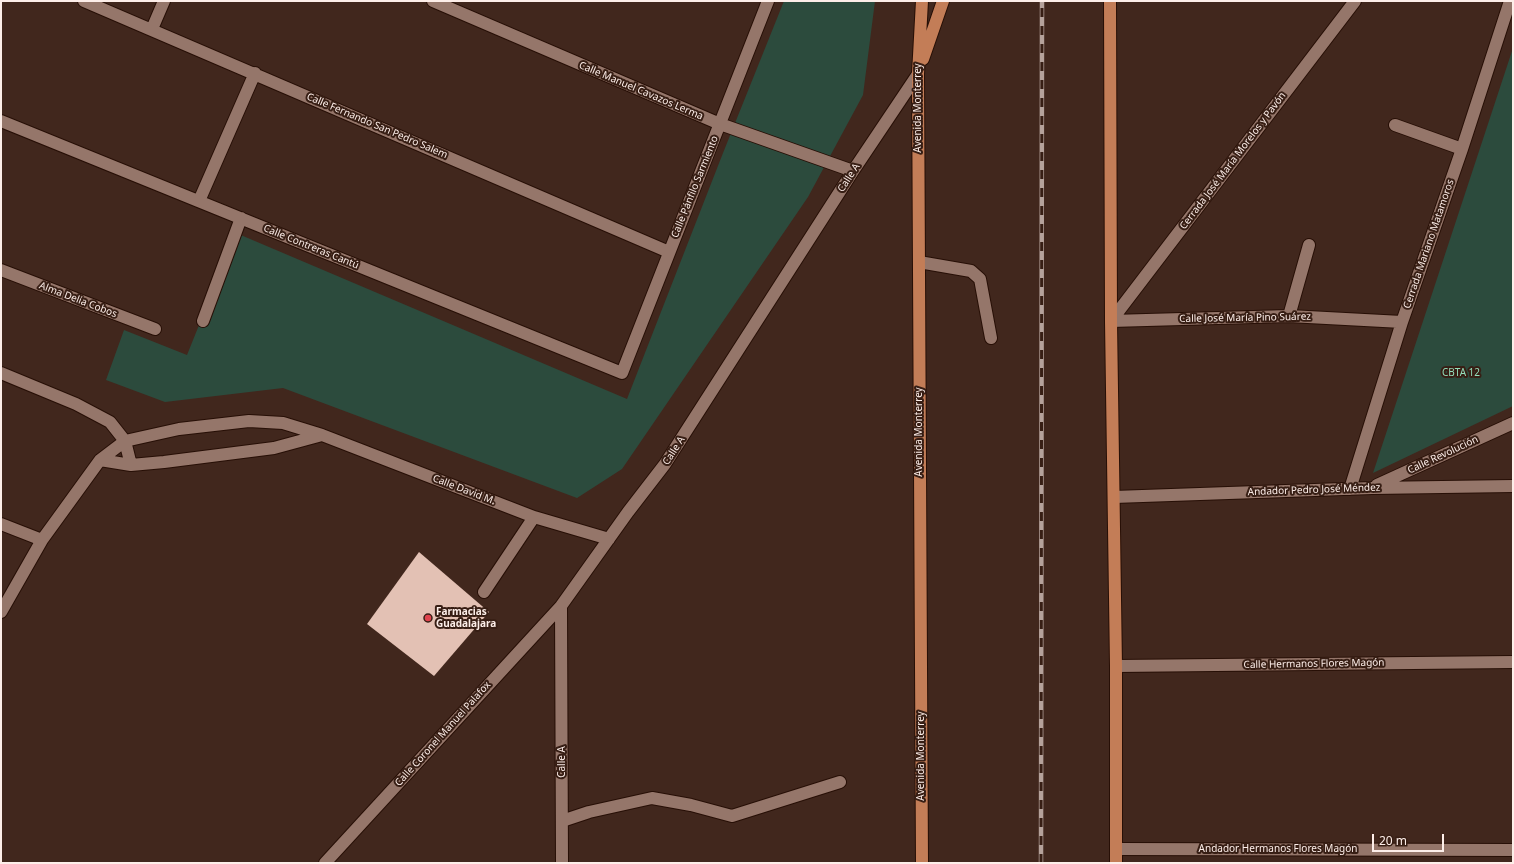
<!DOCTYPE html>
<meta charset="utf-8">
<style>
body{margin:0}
#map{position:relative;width:1514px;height:864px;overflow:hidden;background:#41271d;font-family:"Noto Sans",sans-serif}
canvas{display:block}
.frame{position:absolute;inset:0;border:2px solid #fdeee9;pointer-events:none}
.scale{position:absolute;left:1372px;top:834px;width:72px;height:18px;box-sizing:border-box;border:2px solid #fdeee9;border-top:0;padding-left:5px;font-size:12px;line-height:14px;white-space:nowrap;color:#fdeee9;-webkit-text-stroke:3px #371e14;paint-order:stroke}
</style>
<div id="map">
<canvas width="1514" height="864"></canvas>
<div class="frame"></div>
<div class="scale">20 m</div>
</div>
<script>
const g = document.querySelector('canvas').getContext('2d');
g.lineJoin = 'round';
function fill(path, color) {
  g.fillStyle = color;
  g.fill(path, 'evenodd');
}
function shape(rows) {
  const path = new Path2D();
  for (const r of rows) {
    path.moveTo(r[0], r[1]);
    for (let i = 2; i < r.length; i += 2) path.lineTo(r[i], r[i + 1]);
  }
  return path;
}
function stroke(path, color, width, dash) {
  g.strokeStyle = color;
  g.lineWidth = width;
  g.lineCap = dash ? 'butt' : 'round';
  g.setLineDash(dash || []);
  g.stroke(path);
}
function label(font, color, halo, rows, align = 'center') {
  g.font = font + ' "Noto Sans",sans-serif';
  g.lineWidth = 4;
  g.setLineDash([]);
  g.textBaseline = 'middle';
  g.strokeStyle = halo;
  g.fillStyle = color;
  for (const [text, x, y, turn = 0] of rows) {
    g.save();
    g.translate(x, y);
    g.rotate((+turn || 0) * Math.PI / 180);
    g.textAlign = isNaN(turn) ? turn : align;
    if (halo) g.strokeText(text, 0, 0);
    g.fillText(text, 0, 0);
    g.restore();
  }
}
const green = shape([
 [784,1,875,1,863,95,808,197,622,469,577,498,283,388,165,402,106,380,124,330,187,355,236,233,627,399,723,153],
 [1513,48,1513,406,1373,473]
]);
const building = shape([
 [419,552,489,612,434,676,367,624]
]);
const minor = shape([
 [84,1,669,252],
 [433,1,720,124,853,171],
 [152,29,164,1],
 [1,121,622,373,768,1],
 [1395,125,1462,149],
 [199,201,255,73],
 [919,262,971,271,980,279,991,338],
 [1,270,155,329],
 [1289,316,1309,245],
 [203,321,241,218],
 [1111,321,1355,1],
 [1111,321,1289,316,1402,322],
 [1,373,76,404,110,422,125,441,131,465],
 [100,460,131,465,164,462,274,448,322,435],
 [1377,485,1513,423],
 [1350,489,1402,322,1462,149,1510,1],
 [1114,497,1372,488,1513,486],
 [1,524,42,540],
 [484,592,534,517],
 [1,612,42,540,100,460,125,441,179,429,249,421,283,423,322,435,534,517,609,539],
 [1116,666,1513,662],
 [562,821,589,812,652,798,691,805,732,816,840,782],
 [1116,849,1513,850],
 [325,863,561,606],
 [562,863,561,606,628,512,665,464,853,171,918,74]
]);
const major = shape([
 [1110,1,1111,321,1116,666,1116,863],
 [923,59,943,1],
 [922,863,918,74,922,1]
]);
const rail = shape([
 [1041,863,1042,1]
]);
const markers = [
 [428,618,4,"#e0444e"]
];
const streetNames = [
 ["Calle Manuel Cavazos Lerma",641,91,23],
 ["Avenida Monterrey",918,108,-90],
 ["Calle Fernando San Pedro Salem",377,126,23],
 ["Cerrada José María Morelos y Pavón",1233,161,-53],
 ["Calle A",849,178,-57],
 ["Calle Pánfilo Sarmiento",695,187,-68],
 ["Cerrada Mariano Matamoros",1429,244,-71],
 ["Calle Contreras Cantú",311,247,22],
 ["Alma Delia Cobos",78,300,21],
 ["Calle José María Pino Suárez",1245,318,-1],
 ["Avenida Monterrey",919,432,-90],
 ["Calle A",674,451,-57],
 ["Calle Revolución",1443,455,-25],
 ["Calle David M.",464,490,21],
 ["Andador Pedro José Méndez",1314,490,-2],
 ["Calle Hermanos Flores Magón",1314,664,-1],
 ["Calle Coronel Manuel Palafox",443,734,-48],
 ["Avenida Monterrey",921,756,-90],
 ["Calle A",562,762,-90],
 ["Andador Hermanos Flores Magón",1278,849]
];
const parkNames = [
 ["CBTA 12",1461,373]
];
const poiNames = [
 ["Farmacias",436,612],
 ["Guadalajara",436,624]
];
fill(green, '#2c4b3d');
fill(building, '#e3c1b4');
stroke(minor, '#270f06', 14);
stroke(major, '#270f06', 14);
stroke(minor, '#95766a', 12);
stroke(major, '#c37d57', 12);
stroke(rail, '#b5a29b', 4.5);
stroke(rail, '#371e14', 3, [9]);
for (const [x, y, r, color] of markers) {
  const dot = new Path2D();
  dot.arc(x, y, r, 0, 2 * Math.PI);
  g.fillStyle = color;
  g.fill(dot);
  stroke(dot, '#371e14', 1.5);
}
label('10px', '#fdeee9', '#371e14', streetNames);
label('10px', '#93dfbb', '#371e14', parkNames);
label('bold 10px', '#fdeee9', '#371e14', poiNames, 'left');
</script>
